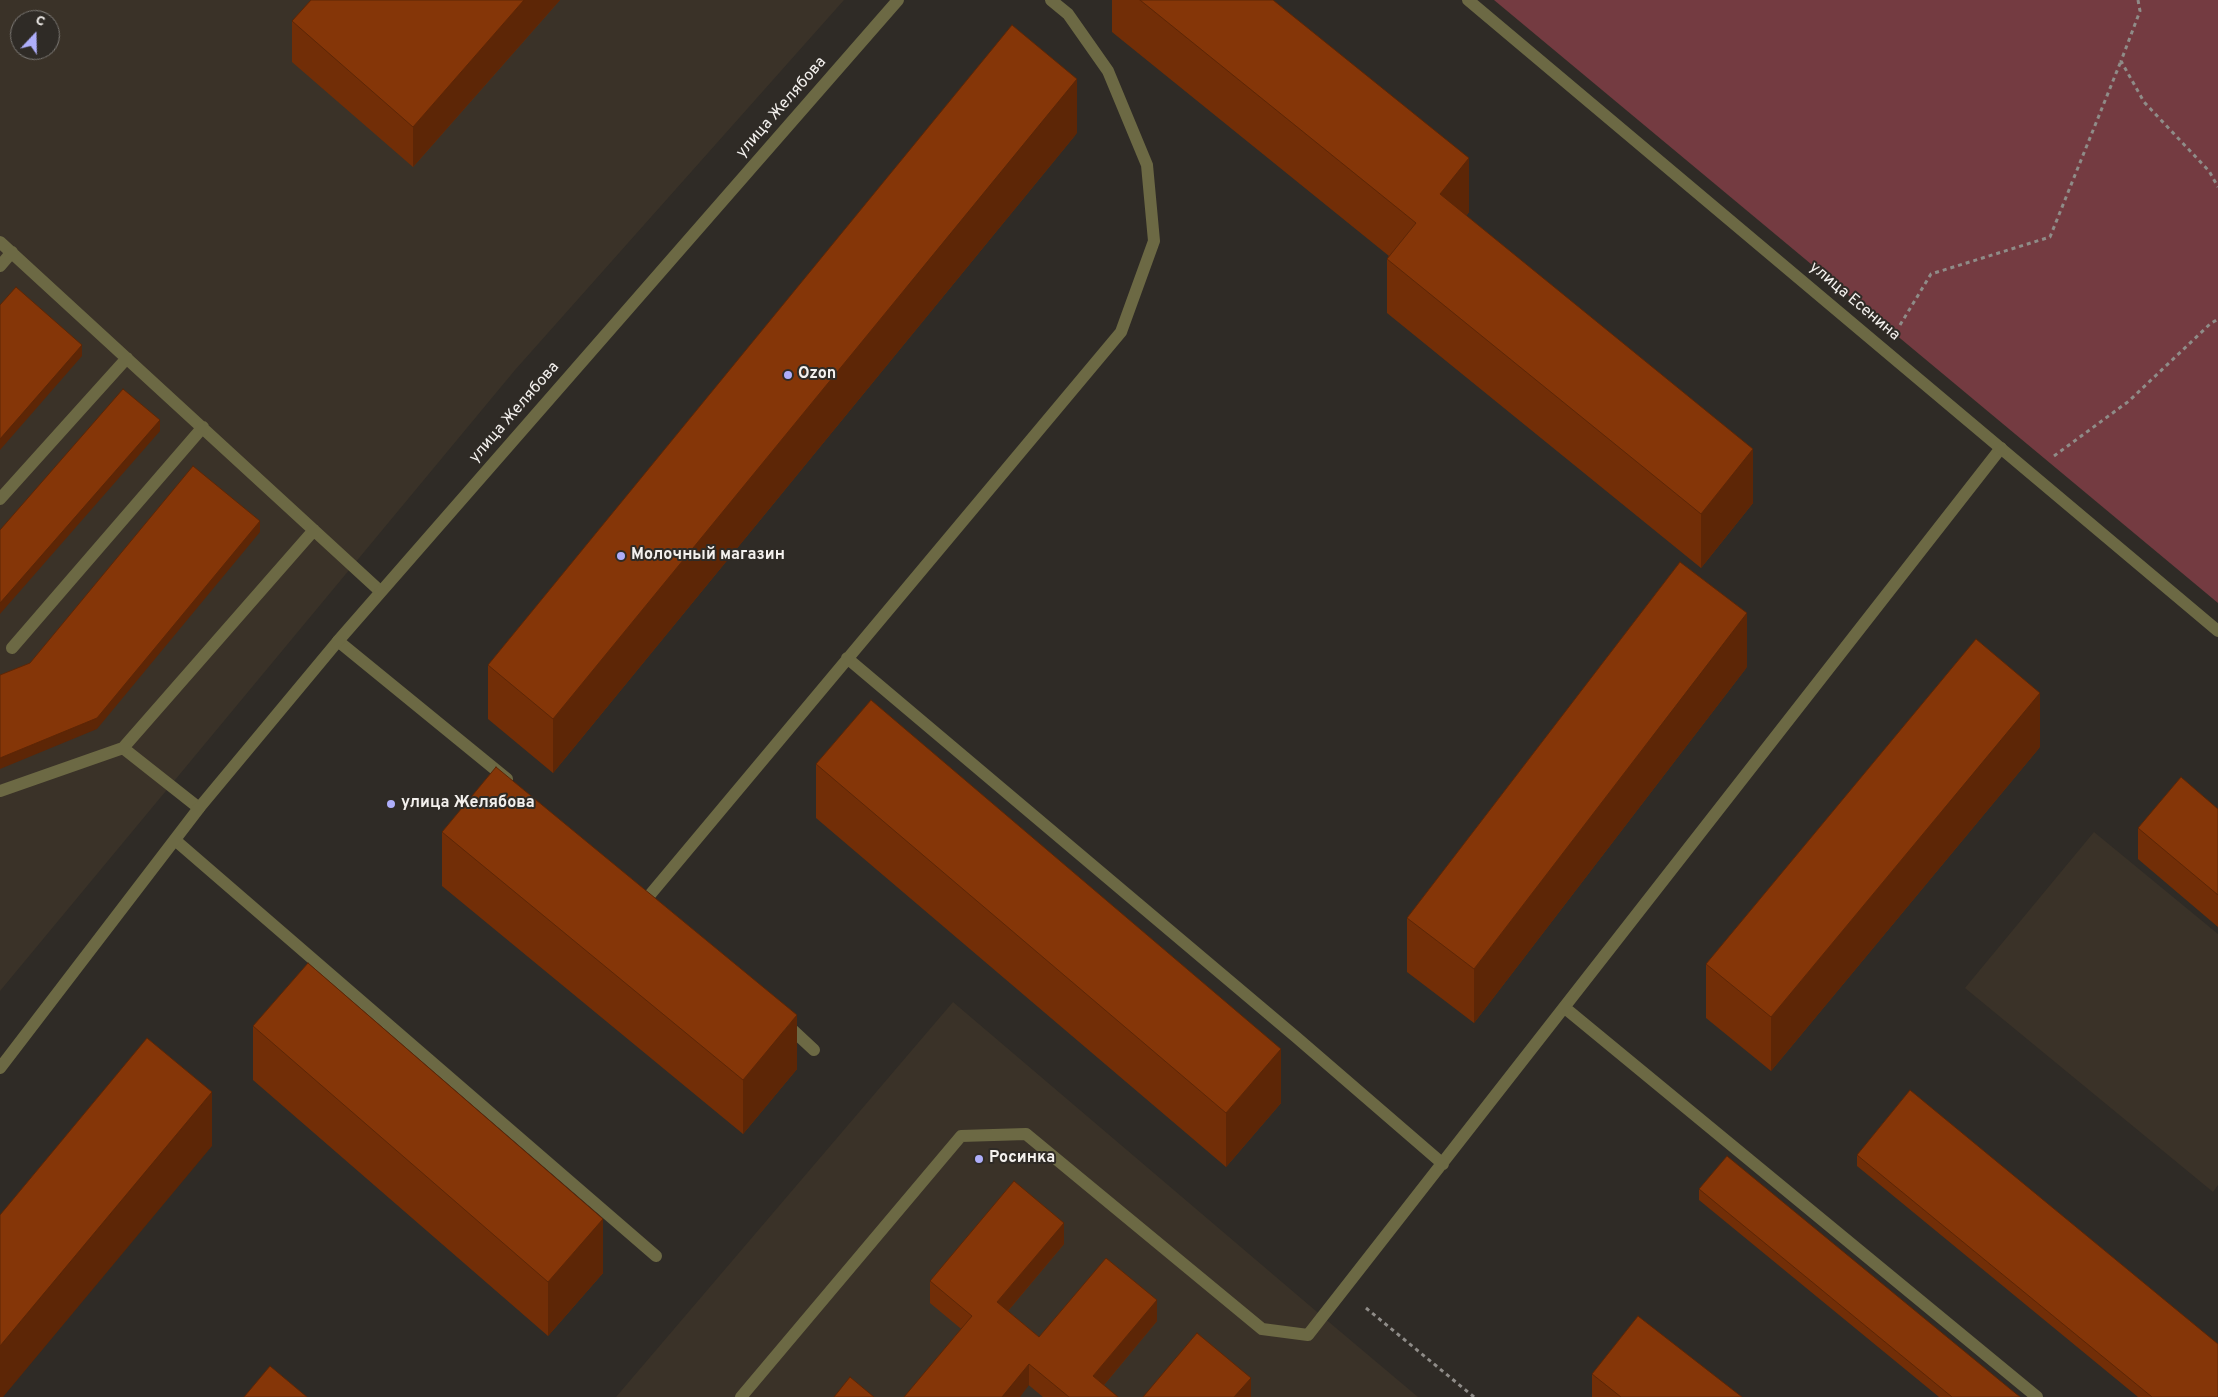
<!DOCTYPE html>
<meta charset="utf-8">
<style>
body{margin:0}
#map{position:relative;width:2218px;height:1397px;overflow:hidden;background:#2f2b26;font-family:Overpass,sans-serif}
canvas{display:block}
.north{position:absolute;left:10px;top:10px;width:50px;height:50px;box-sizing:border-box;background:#2f2b26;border:1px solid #7d7a76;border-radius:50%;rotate:21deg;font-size:14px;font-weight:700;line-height:20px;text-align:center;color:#f3f0ed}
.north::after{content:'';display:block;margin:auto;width:18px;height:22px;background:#aeaefa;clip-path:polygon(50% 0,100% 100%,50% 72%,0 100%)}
</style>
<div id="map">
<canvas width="2218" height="1397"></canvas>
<div class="north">С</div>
</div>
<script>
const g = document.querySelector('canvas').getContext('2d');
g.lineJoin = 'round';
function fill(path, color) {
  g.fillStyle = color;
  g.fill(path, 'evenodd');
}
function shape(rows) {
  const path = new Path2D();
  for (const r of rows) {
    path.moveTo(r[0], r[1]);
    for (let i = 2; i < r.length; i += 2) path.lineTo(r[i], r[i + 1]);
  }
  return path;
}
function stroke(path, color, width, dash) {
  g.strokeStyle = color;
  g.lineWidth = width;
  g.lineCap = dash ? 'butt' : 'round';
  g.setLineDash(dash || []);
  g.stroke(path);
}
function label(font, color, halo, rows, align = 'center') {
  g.font = font + ' Overpass,sans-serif';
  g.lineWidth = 4;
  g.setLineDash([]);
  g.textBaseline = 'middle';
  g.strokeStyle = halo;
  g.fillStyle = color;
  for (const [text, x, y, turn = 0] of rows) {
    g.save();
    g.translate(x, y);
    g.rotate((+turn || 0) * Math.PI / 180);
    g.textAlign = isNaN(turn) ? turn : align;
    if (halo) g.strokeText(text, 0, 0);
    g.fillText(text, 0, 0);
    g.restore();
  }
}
const built = shape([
 [0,0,844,0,515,370,0,991],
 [20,20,50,20,50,50,20,50],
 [2094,832,2218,934,2218,1185,2213,1192,1965,988],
 [953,1002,1323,1317,1418,1397,616,1397]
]);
const green = shape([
 [1494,0,2218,0,2218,603]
]);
const path = shape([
 [2138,0,2140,11,2121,61,2144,102,2209,171,2218,187],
 [1900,325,1931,274,2050,237,2121,61],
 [2054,456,2129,401,2210,324,2218,319],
 [1366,1308,1474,1397]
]);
const service = shape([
 [0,242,380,591],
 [0,266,12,252],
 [0,499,127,358],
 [338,641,507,779],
 [12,648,203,427],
 [847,658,1296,1037,1443,1164],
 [123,748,199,808],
 [0,791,123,748,314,530],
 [175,840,656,1256],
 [649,896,1121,332,1154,241,1147,165,1108,71,1068,14,1051,0],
 [1565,1008,2037,1397],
 [785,1023,814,1050],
 [741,1397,961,1136,1026,1134,1262,1329,1308,1335,2001,448]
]);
const minor = shape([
 [1468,0,2218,631],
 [0,1068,199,808,338,641,898,0]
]);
const wall = shape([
 [311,0,560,0,413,167,292,62,292,21],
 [1112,0,1273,0,1469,212,1466,216,1753,503,1701,568,1387,313,1387,259,1389,256,1112,32],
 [1077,133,553,773,488,719,488,665],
 [1747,667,1474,1023,1407,972,1407,918],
 [2040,747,1771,1071,1706,1018,1706,964],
 [816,764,1281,1103,1226,1167,816,818],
 [2218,809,2218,927,2138,859,2138,828],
 [442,832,797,1069,743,1134,442,886],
 [253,1026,603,1273,548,1336,253,1080],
 [1857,1155,2218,1397,2138,1397,1857,1166],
 [1699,1189,2020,1397,1939,1397,1699,1200],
 [1064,1244,1008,1311,1039,1337,1157,1321,1104,1385,1118,1397,1043,1397,930,1303,930,1281],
 [1592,1374,1742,1397,1592,1397]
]);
const shadedWall = shape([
 [524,0,560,0,413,167,413,127],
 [1077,79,1077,133,553,773,553,719],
 [1469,158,1469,212,1440,248,1440,194],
 [82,345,82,356,0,450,0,439],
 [160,420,160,431,0,614,0,603],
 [1753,449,1753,503,1701,568,1701,514],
 [260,521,260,532,97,729,0,769,0,758],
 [1747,613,1747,667,1474,1023,1474,969],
 [2040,693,2040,747,1771,1071,1771,1017],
 [797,1015,797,1069,743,1134,743,1080],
 [1281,1049,1281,1103,1226,1167,1226,1113],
 [212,1092,212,1146,3,1397,0,1397,0,1346],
 [603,1219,603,1273,548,1336,548,1282],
 [1064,1223,1064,1244,997,1324,997,1302],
 [1157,1300,1157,1321,1094,1397,1093,1376],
 [1029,1364,1029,1385,1020,1397,1002,1397],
 [1251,1378,1251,1397,1234,1397]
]);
const building = shape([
 [311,0,524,0,413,127,292,21,311,0],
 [1140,0,1273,0,1469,158,1440,194,1753,449,1701,514,1387,259,1416,223,1140,0],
 [1012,25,1077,79,553,719,488,665,1012,25],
 [16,287,82,345,0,439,0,305,16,287],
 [123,389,160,420,0,603,0,530,123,389],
 [193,466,260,521,97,718,0,758,0,675,30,663,193,466],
 [1680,562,1747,613,1474,969,1407,918,1680,562],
 [1976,639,2040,693,1771,1017,1706,964,1976,639],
 [871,700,1281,1049,1226,1113,816,764,871,700],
 [496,767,797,1015,743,1080,442,832,496,767],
 [2181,777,2218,809,2218,895,2138,828,2181,777],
 [308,963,603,1219,548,1282,253,1026,308,963],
 [147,1038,212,1092,0,1346,0,1215,147,1038],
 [1910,1090,2218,1344,2218,1397,2152,1397,1857,1155,1910,1090],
 [1727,1156,2020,1397,1952,1397,1699,1189,1727,1156],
 [1014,1181,1064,1223,997,1302,1039,1337,1106,1258,1157,1300,1093,1376,1118,1397,1069,1397,1029,1364,1002,1397,904,1397,972,1316,930,1281,1014,1181],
 [1638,1316,1742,1397,1621,1397,1592,1374,1638,1316],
 [1197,1333,1251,1378,1234,1397,1143,1397,1197,1333],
 [270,1366,307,1397,244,1397,270,1366],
 [850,1377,874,1397,834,1397,850,1377]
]);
const markers = [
 [788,375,5,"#aeaefa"],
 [621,556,5,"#aeaefa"],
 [391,804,5,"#aeaefa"],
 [979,1159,5,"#aeaefa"]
];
const streetNames = [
 ["улица Желябова",782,108,-49],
 ["улица Есенина",1854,302,40],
 ["улица Желябова",515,413,-49]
];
const poiNames = [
 ["Ozon",798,375],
 ["Молочный магазин",631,556],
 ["улица Желябова",401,804],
 ["Росинка",989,1159]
];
fill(built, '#3a3228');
fill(green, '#743b41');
stroke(path, '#8f8c88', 3, [4, 4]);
stroke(service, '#6c6944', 12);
stroke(minor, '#6c6944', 12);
fill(wall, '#722e07');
fill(shadedWall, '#5d2606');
fill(building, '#853608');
stroke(building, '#5d2606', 1);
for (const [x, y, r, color] of markers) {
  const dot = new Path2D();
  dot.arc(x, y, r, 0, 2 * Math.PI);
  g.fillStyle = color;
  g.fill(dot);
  stroke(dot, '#2f2b26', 2);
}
label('16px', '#f3f0ed', '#2f2b26', streetNames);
label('bold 16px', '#f3f0ed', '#2f2b26', poiNames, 'left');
</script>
